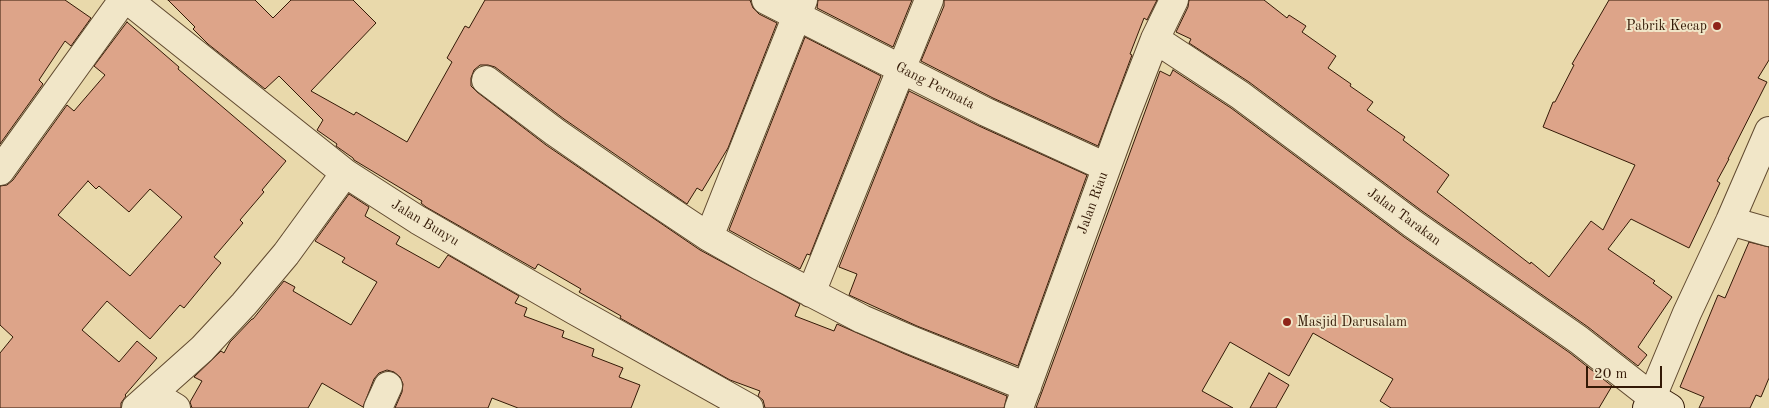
<!DOCTYPE html>
<style>
body{margin:0}
#map{position:relative;width:1769px;height:408px;overflow:hidden;background:#e9d9ab;font-family:"Old Standard TT",serif}
canvas{display:block}
.scale{position:absolute;left:1586px;top:366px;width:76px;height:22px;box-sizing:border-box;border:2px solid #331906;border-top:0;padding-left:6px;font-size:15px;line-height:18px;white-space:nowrap;color:#331906;-webkit-text-stroke:4px #f1e6c8;paint-order:stroke}
</style>
<div id="map">
<canvas width="1769" height="408"></canvas>
<div class="scale">20 m</div>
</div>
<script>
const g = document.querySelector('canvas').getContext('2d');
g.lineJoin = 'round';
function fill(path, color) {
  g.fillStyle = color;
  g.fill(path, 'evenodd');
}
function shape(rows) {
  const path = new Path2D();
  for (const r of rows) {
    path.moveTo(r[0], r[1]);
    for (let i = 2; i < r.length; i += 2) path.lineTo(r[i], r[i + 1]);
  }
  return path;
}
function stroke(path, color, width, dash) {
  g.strokeStyle = color;
  g.lineWidth = width;
  g.lineCap = dash ? 'butt' : 'round';
  g.setLineDash(dash || []);
  g.stroke(path);
}
function label(font, color, halo, rows, align = 'center') {
  g.font = font + ' "Old Standard TT",serif';
  g.lineWidth = 4;
  g.setLineDash([]);
  g.textBaseline = 'middle';
  g.strokeStyle = halo;
  g.fillStyle = color;
  for (const [text, x, y, turn = 0] of rows) {
    g.save();
    g.translate(x, y);
    g.rotate((+turn || 0) * Math.PI / 180);
    g.textAlign = isNaN(turn) ? turn : align;
    if (halo) g.strokeText(text, 0, 0);
    g.fillText(text, 0, 0);
    g.restore();
  }
}
const building = shape([
 [0,0,65,0,91,18,71,46,65,41,39,80,43,84,0,144,0,0],
 [168,0,255,0,273,18,291,0,353,0,376,23,311,91,354,115,356,112,407,142,452,62,447,58,465,26,469,28,485,0,750,0,753,8,759,14,777,23,728,148,702,191,697,188,687,204,564,119,495,67,488,65,480,65,474,70,471,78,471,86,477,92,546,145,700,250,800,304,795,316,834,331,837,324,905,354,1007,396,1004,408,765,408,763,400,758,396,760,391,730,380,620,318,621,316,579,292,581,289,538,264,535,269,426,207,421,203,422,201,354,160,353,158,336,146,337,144,317,130,323,120,279,76,265,89,208,44,193,29,195,27,168,0],
 [818,0,912,0,893,47,817,8,818,0],
 [944,0,1157,0,1147,20,1144,18,1130,54,1132,55,1098,146,993,98,921,61,944,6,944,0],
 [1189,0,1264,0,1287,18,1289,15,1306,26,1302,32,1336,56,1328,68,1351,84,1350,86,1373,102,1367,110,1405,137,1403,140,1449,175,1437,192,1530,264,1531,262,1549,277,1591,221,1603,230,1635,165,1543,127,1553,102,1555,102,1574,65,1572,64,1609,0,1769,0,1769,60,1758,78,1767,82,1728,159,1729,159,1717,181,1720,183,1689,248,1631,219,1608,249,1655,281,1653,283,1672,297,1638,347,1647,355,1638,366,1588,327,1422,211,1249,82,1189,43,1191,39,1176,32,1188,7,1189,0],
 [127,22,179,67,178,69,286,161,262,190,264,192,240,220,243,223,214,257,221,263,184,308,180,305,150,339,107,301,82,330,119,362,137,341,157,358,125,395,126,396,121,403,121,408,0,408,0,353,13,337,0,325,0,186,7,185,13,180,67,105,74,111,105,75,94,66,127,22],
 [88,181,96,189,99,186,129,212,150,189,182,217,130,276,58,215,88,181],
 [805,37,881,76,810,255,807,254,800,269,729,230,805,37],
 [1173,70,1231,108,1404,237,1570,353,1612,386,1599,408,1391,408,1380,401,1393,379,1313,333,1289,376,1230,342,1202,391,1233,408,1036,408,1160,71,1170,76,1173,70],
 [909,91,979,126,1087,175,1018,366,917,326,849,295,857,274,839,267,909,91],
 [349,194,369,207,365,216,400,237,396,244,439,268,448,255,519,296,515,303,527,308,524,316,564,331,562,337,594,349,592,356,623,368,619,377,640,385,631,408,518,408,492,398,488,408,395,408,402,392,403,384,400,377,394,372,387,370,379,373,374,379,363,407,322,383,308,408,192,408,190,402,202,381,194,377,221,351,224,353,230,342,252,319,253,319,284,281,295,287,293,291,351,325,377,282,342,262,345,258,315,241,349,194],
 [1749,242,1769,247,1769,378,1761,397,1756,395,1750,408,1699,408,1704,397,1680,387,1718,295,1725,298,1749,242],
 [1269,373,1289,385,1276,408,1250,408,1269,373]
]);
const minor = shape([
 [128,0,345,173,418,220,574,310,749,408],
 [766,0,986,112,1106,167],
 [1155,39,1240,95,1413,224,1579,340,1652,397,1687,313,1730,221,1769,131],
 [486,80,555,132,640,191,709,237,760,266,862,319,911,340,1027,387],
 [0,171,123,0],
 [1730,221,1769,232],
 [709,237,803,0],
 [811,293,929,0],
 [153,394,176,408],
 [136,408,202,349,244,304,286,254,345,173],
 [378,408,388,386],
 [1019,408,1126,114,1155,39,1174,0]
]);
const secondary = shape([
 [1647,408,1652,397,1670,408]
]);
const markers = [
 [1717,26,5,"#8f2418"],
 [1287,322,5,"#8f2418"]
];
const poiNames = [
 ["Pabrik Kecap",1707,26],
 ["Masjid Darusalam",1297,322,"left"]
];
const streetNames = [
 ["Gang Permata",935,86,27],
 ["Jalan Riau",1093,203,-70],
 ["Jalan Tarakan",1404,217,36],
 ["Jalan Bunyu",425,223,31]
];
fill(building, '#dda489');
stroke(building, '#331906', 1);
stroke(minor, '#60492f', 30);
stroke(secondary, '#331906', 30);
stroke(minor, '#f1e6c8', 28);
stroke(secondary, '#f1e6c8', 28);
for (const [x, y, r, color] of markers) {
  const dot = new Path2D();
  dot.arc(x, y, r, 0, 2 * Math.PI);
  g.fillStyle = color;
  g.fill(dot);
  stroke(dot, '#f1e6c8', 2);
}
label('14px', '#331906', '#f1e6c8', poiNames, 'right');
label('14px', '#331906', '#f1e6c8', streetNames);
</script>
